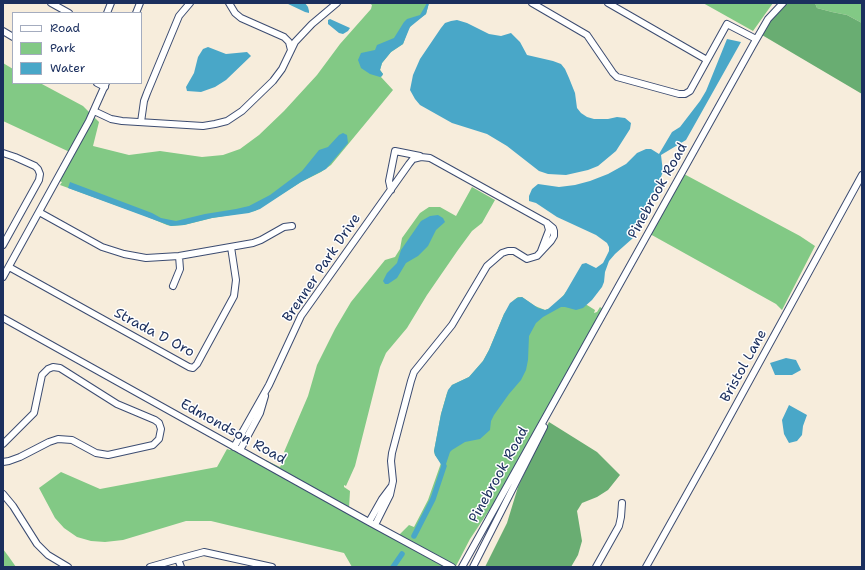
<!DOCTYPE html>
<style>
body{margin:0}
#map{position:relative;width:865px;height:570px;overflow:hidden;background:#f7eddc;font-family:"Shantell Sans",sans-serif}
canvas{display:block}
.frame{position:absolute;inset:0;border:4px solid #1b2f5e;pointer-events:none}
.legend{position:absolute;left:12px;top:12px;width:130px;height:72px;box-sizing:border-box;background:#fff;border:1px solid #a4acbf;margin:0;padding:5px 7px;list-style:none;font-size:12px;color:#1b2f5e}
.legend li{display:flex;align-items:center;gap:8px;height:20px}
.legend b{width:20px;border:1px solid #a4acbf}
</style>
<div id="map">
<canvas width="865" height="570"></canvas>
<div class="frame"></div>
<ul class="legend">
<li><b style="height:5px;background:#fff"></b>Road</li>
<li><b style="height:11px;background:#82c985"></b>Park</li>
<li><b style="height:11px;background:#49a7c8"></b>Water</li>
</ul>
</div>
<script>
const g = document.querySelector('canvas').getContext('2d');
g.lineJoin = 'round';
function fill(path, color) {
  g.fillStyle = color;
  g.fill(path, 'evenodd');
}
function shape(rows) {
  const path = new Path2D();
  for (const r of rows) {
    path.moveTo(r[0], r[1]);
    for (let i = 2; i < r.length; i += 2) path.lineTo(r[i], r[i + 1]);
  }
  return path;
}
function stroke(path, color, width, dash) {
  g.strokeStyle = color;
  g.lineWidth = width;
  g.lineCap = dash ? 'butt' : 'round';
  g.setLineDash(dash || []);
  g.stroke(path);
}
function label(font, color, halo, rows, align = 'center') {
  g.font = font + ' "Shantell Sans",sans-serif';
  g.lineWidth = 3;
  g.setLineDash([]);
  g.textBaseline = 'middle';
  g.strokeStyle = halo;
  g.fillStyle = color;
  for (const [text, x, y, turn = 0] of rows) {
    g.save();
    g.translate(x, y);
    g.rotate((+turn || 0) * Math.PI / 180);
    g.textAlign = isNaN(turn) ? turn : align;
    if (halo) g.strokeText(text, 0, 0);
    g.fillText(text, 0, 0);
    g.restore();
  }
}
const green = shape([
 [369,3,429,3,426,14,412,24,408,30,403,44,391,52,382,63,380,70,383,74,381,77,393,90,331,165,321,172,301,182,255,211,212,218,184,225,171,226,167,225,143,215,60,185,62,182,59,181,74,154,3,121,3,63,13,69,13,83,40,83,83,106,99,122,93,146,129,155,160,151,202,157,223,155,240,149,259,135,284,111,317,75,340,44,371,9,372,5],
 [703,3,773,3,753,31],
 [815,3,862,3,862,23,847,15,832,12,817,8],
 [684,174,800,236,815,246,782,310,776,304,650,234],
 [472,187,495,200,482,223,472,231,458,250,427,295,407,328,386,353,380,367,355,466,346,486,344,485,344,487,350,491,349,508,251,453,280,467,287,454,284,452,308,396,317,365,335,329,351,302,385,260,395,257,400,249,402,238,420,213,429,207,440,207,456,216],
 [566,292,595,310,594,313,597,312,600,307,603,309,494,503,470,539,456,566,399,535,409,525,414,527,428,500,441,463,435,455,434,451,441,414,447,393,452,385,469,377,483,361,489,350,504,314,514,300,518,297,522,297,535,306,545,310,551,308,560,300],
 [227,449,230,450,231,449,446,567,352,567,344,553,211,521,186,521,123,540,105,542,91,541,77,537,64,528,55,518,39,488,61,472,100,489,217,467],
 [3,549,9,557,16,567,3,567]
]);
const forest = shape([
 [786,3,815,3,817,8,832,12,847,15,862,23,862,94,762,35,770,21],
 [549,422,597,452,620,475,608,490,597,497,582,503,577,511,582,541,578,555,571,567,485,567,507,523,518,487]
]);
const water = shape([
 [286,3,305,3,308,7,309,11,309,13,305,12],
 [427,3,429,3,426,14,410,27,403,44,391,52,382,63,380,70,383,74,382,76,380,77,370,74,361,68,358,60,361,53,375,50,377,45,394,38,404,22,407,19,420,15],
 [330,19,350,28,348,31,343,34,339,33,328,24,328,20],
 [457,20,467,23,489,34,501,36,511,33,520,42,527,55,553,61,561,64,565,69,569,78,575,93,577,108,581,113,587,117,594,119,608,119,617,117,625,118,631,123,630,129,616,151,598,166,588,170,566,175,548,174,539,171,507,146,487,134,452,123,420,105,415,99,410,90,413,75,420,59,441,28,445,23,451,21],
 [727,39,741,42,686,140,661,155,663,172,654,193,643,209,642,218,633,238,615,254,609,261,605,272,604,282,602,287,592,300,583,308,576,310,565,307,561,307,543,317,536,323,529,336,528,360,526,370,521,380,509,394,494,415,491,421,490,430,480,439,465,442,452,450,450,452,445,467,442,466,435,455,434,451,441,414,448,390,452,385,469,377,483,361,489,350,504,314,510,303,517,298,522,297,538,308,545,310,548,309,564,295,582,264,586,263,596,268,603,263,609,251,609,247,607,243,596,235,557,217,536,203,529,201,529,196,532,189,538,184,559,187,575,185,590,181,608,174,626,164,637,153,646,149,651,149,659,154,672,132,680,127,700,101,706,91],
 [208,47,226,54,247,52,251,56,226,80,215,87,201,92,187,91,186,87,194,73,198,57,203,49],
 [343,133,347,135,348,143,326,169,301,182,260,209,249,213,212,218,184,225,171,226,68,188,70,182,152,213,161,218,176,221,205,214,236,209,249,206,270,195,302,171,319,150,328,147,339,135],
 [438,215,443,218,445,222,436,230,428,246,418,256,406,263,397,278,388,284,385,284,383,281,387,273,397,263,401,250,421,221,430,216],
 [786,358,796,360,801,370,792,375,775,375,770,363],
 [789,405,807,415,803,426,802,435,797,441,789,443,784,434,782,420]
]);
const canal = shape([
 [414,536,433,499,444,466],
 [393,567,402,554]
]);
const minor = shape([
 [51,3,69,13],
 [229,3,235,13,241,18,284,37,289,42,291,50],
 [532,3,587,35,613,73,617,77,679,94,685,94,690,91,727,24,756,39],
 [608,3,707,60],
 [107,13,111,3],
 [136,13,140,3],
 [3,31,13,37],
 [97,83,105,87],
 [94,111,111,119,122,121,203,126,215,124,227,121,242,111,273,81,282,69,295,42,312,24,337,3],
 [141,122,144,101,147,93,179,16,190,3],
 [3,153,15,157,35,166,38,169,40,174,39,180,3,245],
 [391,190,389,181,395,151,420,156],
 [39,212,102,247,124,254,146,258,179,256,253,243,261,240,284,227,292,226],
 [541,251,549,230,547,223],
 [9,267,189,367,193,368,197,364,234,296,236,280,231,247],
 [3,277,89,121,106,83],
 [173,286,180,269,179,256],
 [3,318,369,522,452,567],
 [3,444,34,413,42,375,48,369,53,367,60,368,117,404,155,420,159,423,161,429,159,439,153,445,108,455,96,453,72,440,58,439,49,442,20,457,9,461,3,462],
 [234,447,269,385,301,316,409,164,413,159,421,157,430,158,547,223,553,228,554,231,554,236,551,241,537,256,527,259,514,251,508,251,502,253,487,266,452,325,414,372,411,381,392,453,391,461,393,481,390,495,375,525],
 [240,450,260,413,265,396],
 [3,494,13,506,37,544,48,555,68,567],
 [369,522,382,499,391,487],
 [150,567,178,559],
 [181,567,178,559,204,552,272,567],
 [462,567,753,45,768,19,783,3],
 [473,567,544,427],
 [596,567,619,526,621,517,622,503],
 [646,567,712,449,862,175]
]);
const streetNames = [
 ["Pinebrook Road",658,191,-61],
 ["Brenner Park Drive",322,268,-56],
 ["Strada D Oro",154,333,28],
 ["Bristol Lane",744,366,-61],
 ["Edmondson Road",233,432,29],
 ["Pinebrook Road",499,475,-61]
];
fill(green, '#82c985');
fill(forest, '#69ad72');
fill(water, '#49a7c8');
stroke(canal, '#49a7c8', 5.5);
stroke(minor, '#3c4c71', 8);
stroke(minor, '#fff', 6);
label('14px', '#1b2f5e', '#fff', streetNames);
</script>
